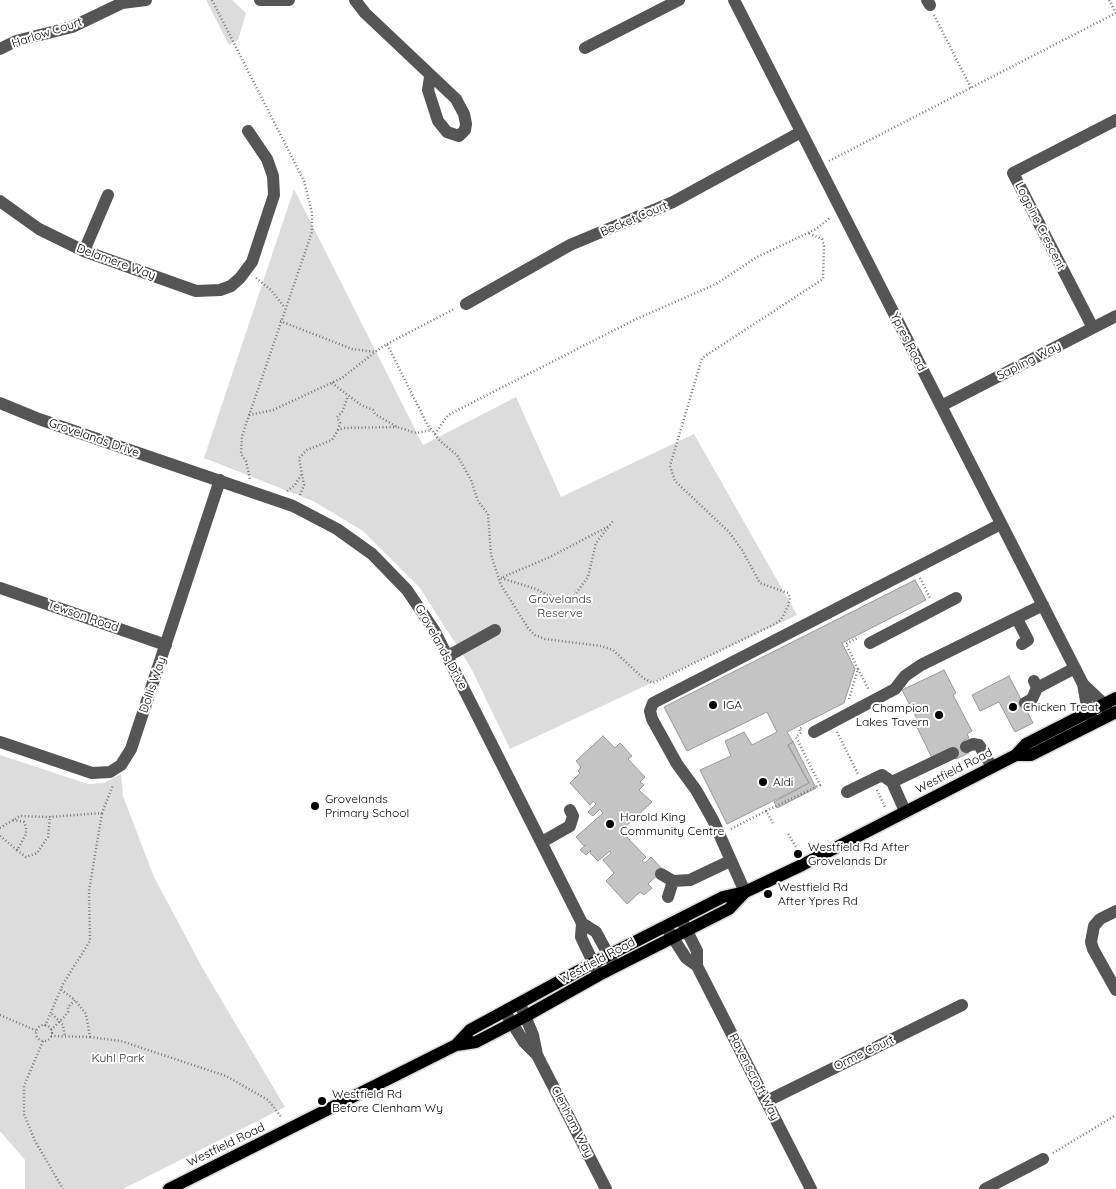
<!DOCTYPE html>
<style>
body{margin:0}
canvas{display:block;background:#fff}
</style>
<canvas width="1116" height="1189"></canvas>
<script>
const g = document.querySelector('canvas').getContext('2d');
g.lineJoin = 'round';
function fill(path, color) {
  g.fillStyle = color;
  g.fill(path, 'evenodd');
}
function shape(rows) {
  const path = new Path2D();
  for (const r of rows) {
    if (r.length === 3) {
      path.moveTo(r[0] + r[2], r[1]);
      path.arc(r[0], r[1], r[2], 0, 2 * Math.PI);
      continue;
    }
    path.moveTo(r[0], r[1]);
    for (let i = 2; i < r.length; i += 2) path.lineTo(r[i], r[i + 1]);
  }
  return path;
}
function stroke(path, color, width, dash) {
  g.strokeStyle = color;
  g.lineWidth = width;
  g.lineCap = dash ? 'butt' : 'round';
  g.setLineDash(dash || []);
  g.stroke(path);
}
function label(font, color, halo, rows, align = 'center') {
  g.font = font + ' Quicksand,sans-serif';
  g.lineWidth = 4;
  g.setLineDash([]);
  g.textBaseline = 'middle';
  g.strokeStyle = halo;
  g.fillStyle = color;
  for (const [text, x, y, turn = 0] of rows) {
    g.save();
    g.translate(x, y);
    g.rotate((+turn || 0) * Math.PI / 180);
    g.textAlign = isNaN(turn) ? turn : align;
    if (halo) g.strokeText(text, 0, 0);
    g.fillText(text, 0, 0);
    g.restore();
  }
}
const green = shape([
 [206,0,232,0,246,13,238,40,229,45],
 [294,189,423,445,516,397,561,497,694,434,797,615,510,749,471,668,420,588,363,531,313,501,204,458],
 [0,755,88,784,104,783,121,774,123,796,154,877,203,969,285,1107,123,1189,25,1189,25,1160,0,1131]
]);
const building = shape([
 [915,580,926,600,842,643,855,669,844,703,787,732,793,742,788,745,809,783,727,824,700,770,731,756,725,741,744,732,752,745,777,732,767,712,687,751,664,707,915,580],
 [944,670,956,693,953,695,972,731,967,734,969,738,963,741,969,753,956,759,950,748,932,758,915,723,918,721,902,690,944,670],
 [1009,676,1033,723,1015,732,999,702,980,711,972,695,1009,676],
 [603,736,615,748,620,743,632,756,628,759,645,777,640,782,644,785,639,790,652,802,621,831,646,857,642,861,645,863,651,857,663,870,648,884,652,888,644,895,640,892,627,904,606,881,614,873,603,860,611,853,610,851,598,861,590,853,591,850,586,855,580,850,586,845,584,846,576,837,603,813,600,809,593,816,588,812,596,804,593,801,590,805,570,783,580,773,578,771,581,767,576,761,603,736],
 [793,742,816,788,777,808,774,802,809,783,788,745,793,742]
]);
const path = shape([
 [212,0,304,181,312,213,312,232,242,436,241,454,246,461,250,479],
 [1109,0,1116,13],
 [934,15,971,88],
 [829,161,1116,13],
 [256,278,271,290,285,308],
 [280,321,352,349,375,352,387,344,427,424,440,441,457,455,471,480,478,501,488,514,491,555,501,585,528,628,535,635,545,639,601,646,613,650,643,678,653,683,775,624,781,620,788,606,790,598,788,593,760,583,742,550,729,532,675,481,670,466,702,358,823,279,824,246,822,239,808,233],
 [387,344,454,309],
 [332,383,361,405,373,410,375,414,397,427,416,433,432,430],
 [249,415,273,410,342,378,375,352],
 [338,430,340,423,337,417,342,412,348,396],
 [435,434,448,415,634,320,716,284,757,257,816,229,831,217],
 [287,491,295,485,301,475],
 [300,495,304,485,299,458,307,450,332,440,338,430,344,428,397,427],
 [503,577,550,557,609,526,613,521],
 [501,578,536,589,547,595,569,598,574,596,588,577,596,543,609,526],
 [920,578,930,598],
 [858,669,869,690],
 [849,699,858,669,846,644,859,637],
 [837,732,858,774],
 [877,790,885,807],
 [766,811,820,785,796,737,801,733,799,729,803,727],
 [0,828,20,816,49,817,102,813,113,785],
 [731,829,766,811,773,823],
 [788,834,796,847],
 [0,836,17,850,19,847,26,834,26,827,24,822,13,820],
 [17,850,26,857,37,853,48,837,50,816],
 [52,1014,63,1025,65,1037],
 [0,1015,37,1031],
 [44,1033,8],
 [45,1026,63,984,90,941,89,891,102,813],
 [51,1030,64,1017,68,1012,68,1007,75,1000,60,989],
 [51,1036,90,1037,86,1014,75,1000],
 [90,1037,121,1041,226,1076,268,1100,282,1118],
 [43,1041,24,1086,24,1114,35,1141,63,1189],
 [1053,1153,1116,1115]
]);
const minor = shape([
 [260,0,289,0],
 [355,0,365,13,456,99,464,114,466,124,465,130,459,136,447,132,438,121,428,90,430,77],
 [734,0,1083,684,1088,712,1093,721],
 [927,0,930,5],
 [585,48,679,0],
 [0,49,16,41,72,27,122,3,146,0],
 [0,201,39,229,84,251,196,291,220,290,231,286,240,278,252,262,274,195,273,176,267,159,248,131],
 [84,251,108,195],
 [466,304,570,245,673,202,801,132],
 [1093,328,1013,173,1116,120],
 [0,403,39,419,293,506,337,529,372,554,407,590,434,630,582,923,596,932,614,965],
 [941,406,1116,316],
 [0,588,166,645],
 [1017,619,1028,640,1022,644],
 [870,643,956,598],
 [448,656,495,630],
 [1034,681,1037,688,1075,668],
 [1083,684,1104,704,1109,714],
 [1025,703,1032,699,1037,688],
 [814,732,895,689,905,676,921,665,1043,605],
 [0,742,92,773,110,772,121,765,131,749,220,480],
 [966,747,973,744,979,745,992,767],
 [892,782,905,811],
 [847,792,882,775,892,782,953,753],
 [542,842,570,826,573,816,570,810],
 [661,874,673,881,690,880,730,861],
 [745,892,713,820,696,790,677,764,652,719,650,711,653,703,1001,524],
 [668,897,673,881],
 [1116,911,1100,919,1094,926,1091,942,1093,949,1116,990],
 [681,919,697,951,697,966,811,1189],
 [582,923,581,937,598,973],
 [666,927,686,958,697,966],
 [520,1004,533,1035,537,1055,606,1189],
 [505,1012,524,1042,537,1055],
 [767,1101,962,1005],
 [985,1189,1043,1159]
]);
const major = shape([
 [1016,755,1031,755,1116,712],
 [456,1045,470,1030,593,963,723,897,745,892,802,865,1016,755,1026,744,1116,698],
 [169,1189,456,1045,476,1042,526,1016,599,975,729,909,745,892]
]);
const markers = [
 [713,705,5,"#000"],
 [1013,707,5,"#000"],
 [939,715,5,"#000"],
 [763,782,5,"#000"],
 [315,806,5,"#000"],
 [610,824,5,"#000"],
 [798,854,5,"#000"],
 [768,894,5,"#000"],
 [322,1101,5,"#000"]
];
const streetNames = [
 ["Harlow Court",47,33,-18],
 ["Becket Court",634,219,-23],
 ["Logpine Crescent",1040,226,63],
 ["Delamere Way",116,262,20],
 ["Ypres Road",908,342,63],
 ["Sapling Way",1029,361,-27],
 ["Grovelands Drive",94,438,19],
 ["Tewson Road",83,616,19],
 ["Grovelands Drive",441,647,61],
 ["Dollis Way",153,685,-71],
 ["Westfield Road",954,771,-27],
 ["Westfield Road",597,961,-28],
 ["Orme Court",864,1053,-26],
 ["Ravenscroft Way",754,1077,63],
 ["Clenham Way",572,1122,63],
 ["Westfield Road",226,1145,-26]
];
const parkNames = [
 ["Grovelands",560,599],
 ["Reserve",560,613],
 ["Kuhl Park",118,1058]
];
const poiNames = [
 ["IGA",723,705],
 ["Chicken Treat",1023,707],
 ["Champion",929,708,"right"],
 ["Lakes Tavern",929,722,"right"],
 ["Aldi",773,782],
 ["Grovelands",325,799],
 ["Primary School",325,813],
 ["Harold King",620,817],
 ["Community Centre",620,831],
 ["Westfield Rd After",808,847],
 ["Grovelands Dr",808,861],
 ["Westfield Rd",778,887],
 ["After Ypres Rd",778,901],
 ["Westfield Rd",332,1094],
 ["Before Clenham Wy",332,1108]
];
fill(green, '#dcdcdc');
fill(building, '#c4c4c4');
stroke(building, '#999', 1);
stroke(major, '#dbdbdb', 15);
stroke(path, '#777', 2.5, [1, 2.5]);
stroke(minor, '#555', 12);
stroke(major, '#000', 12);
for (const [x, y, r, color] of markers) {
  const dot = new Path2D();
  dot.arc(x, y, r, 0, 2 * Math.PI);
  g.fillStyle = color;
  g.fill(dot);
  stroke(dot, '#fff', 2);
}
label('12px', '#000', '#fff', streetNames);
label('12px', '#333', '#fff', parkNames);
label('12px', '#000', '#fff', poiNames, 'left');
</script>
